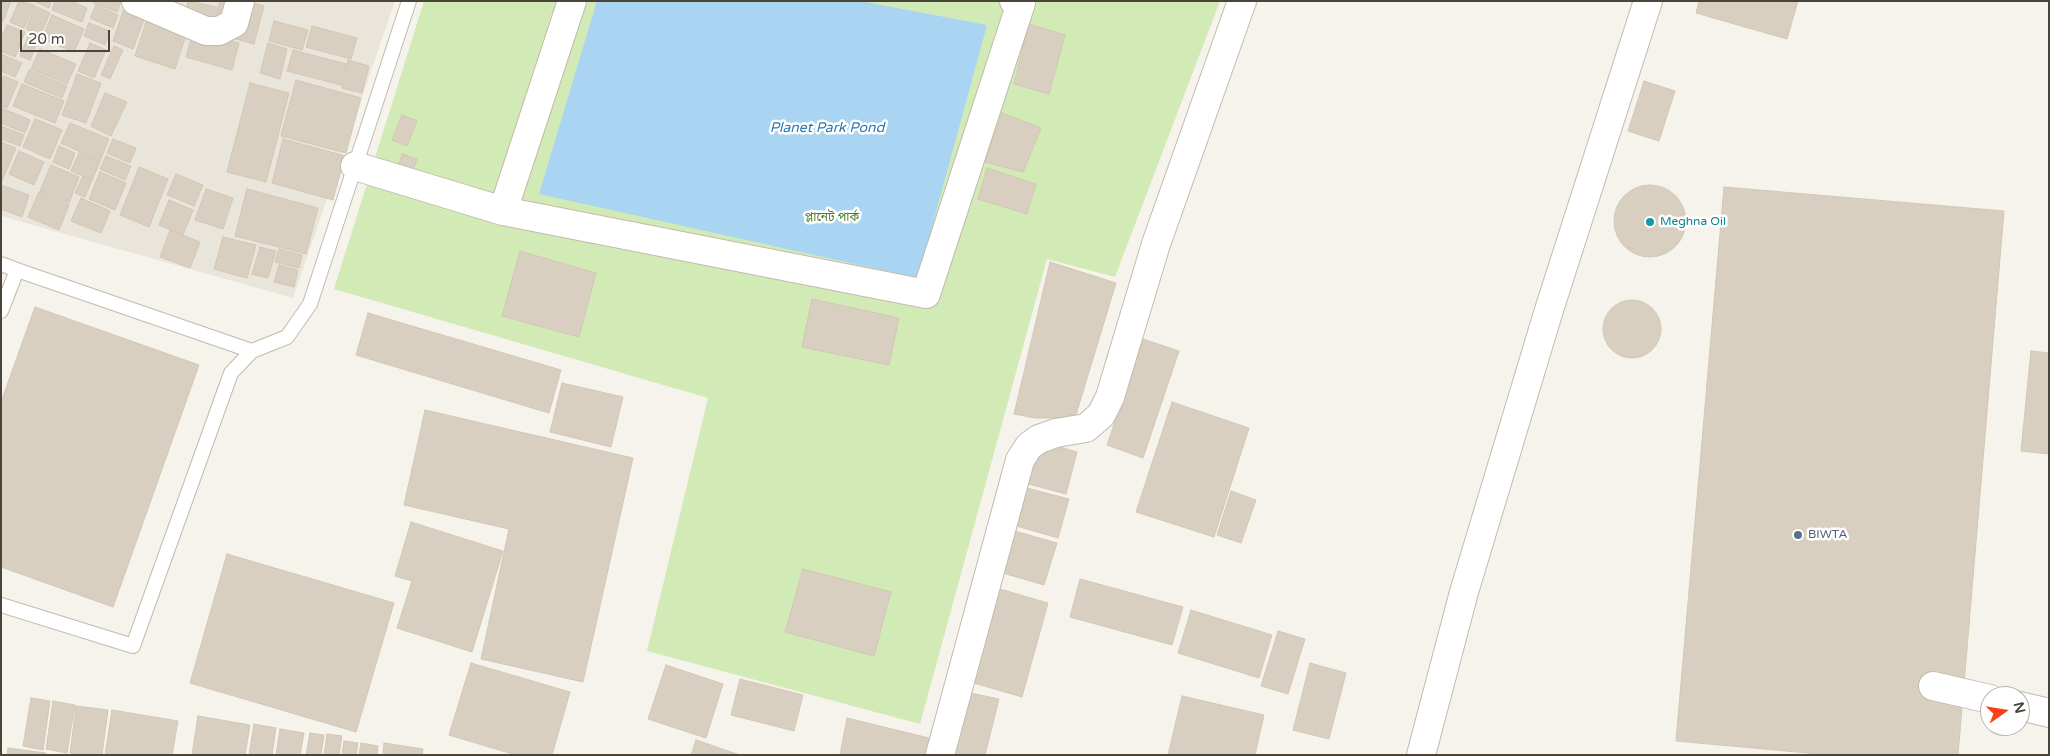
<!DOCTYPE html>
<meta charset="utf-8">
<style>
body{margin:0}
#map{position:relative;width:2050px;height:756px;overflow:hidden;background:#f6f3ec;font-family:"Varela Round",sans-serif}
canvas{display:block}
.frame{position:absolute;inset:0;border:2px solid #4b4439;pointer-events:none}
.north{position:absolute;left:1980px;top:686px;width:50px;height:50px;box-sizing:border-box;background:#fff;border:1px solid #b7b4b0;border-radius:50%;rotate:77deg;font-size:14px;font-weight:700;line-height:20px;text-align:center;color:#4b4439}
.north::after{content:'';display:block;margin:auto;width:18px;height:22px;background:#fc3f1d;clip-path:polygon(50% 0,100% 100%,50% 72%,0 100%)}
.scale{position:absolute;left:20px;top:30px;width:90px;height:22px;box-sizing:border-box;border:2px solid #4b4439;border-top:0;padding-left:6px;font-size:15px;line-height:18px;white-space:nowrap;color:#4b4439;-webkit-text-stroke:4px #fff;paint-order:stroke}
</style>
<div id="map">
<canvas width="2050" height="756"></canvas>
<div class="frame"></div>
<div class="north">N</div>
<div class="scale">20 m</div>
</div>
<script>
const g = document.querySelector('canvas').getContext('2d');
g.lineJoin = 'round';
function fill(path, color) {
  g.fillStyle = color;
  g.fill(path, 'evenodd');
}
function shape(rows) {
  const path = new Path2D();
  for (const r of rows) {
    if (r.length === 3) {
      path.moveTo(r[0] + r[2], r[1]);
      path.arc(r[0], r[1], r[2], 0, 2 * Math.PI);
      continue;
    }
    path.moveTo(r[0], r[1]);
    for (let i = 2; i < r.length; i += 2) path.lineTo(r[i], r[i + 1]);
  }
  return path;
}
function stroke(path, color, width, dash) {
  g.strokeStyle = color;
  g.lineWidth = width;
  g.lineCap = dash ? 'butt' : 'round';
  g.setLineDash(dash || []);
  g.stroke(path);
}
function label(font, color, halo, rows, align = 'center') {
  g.font = font + ' "Varela Round","Noto Sans Bengali",sans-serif';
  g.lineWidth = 5;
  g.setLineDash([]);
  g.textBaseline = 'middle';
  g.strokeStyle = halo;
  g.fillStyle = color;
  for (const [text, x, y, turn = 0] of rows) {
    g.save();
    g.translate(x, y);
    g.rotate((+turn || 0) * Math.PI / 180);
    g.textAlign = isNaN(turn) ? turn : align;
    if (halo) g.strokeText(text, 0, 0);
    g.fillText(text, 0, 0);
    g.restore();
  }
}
const residential = shape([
 [1,1,395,1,293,298,1,216]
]);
const green = shape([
 [424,1,1220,1,1115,277,1047,259,920,724,647,651,708,398,334,289]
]);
const water = shape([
 [597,1,860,1,987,25,918,278,539,194]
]);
const building = shape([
 [1,1,11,1,3,21,1,20,1,1],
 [19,1,34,5,24,28,10,22,19,1],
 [34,1,51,1,49,8,34,1],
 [55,1,71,1,87,8,82,22,52,10,55,1],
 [95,1,121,1,117,12,94,3,95,1],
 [188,1,217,7,212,26,184,18,188,1],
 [220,1,236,1,230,24,215,20,220,1],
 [245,1,264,6,254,44,233,38,245,1],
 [1699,1,1798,1,1787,39,1696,13,1699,1],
 [126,3,147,11,133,49,113,41,126,3],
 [96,5,118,15,113,28,90,18,96,5],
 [35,6,50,13,40,36,26,29,35,6],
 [149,13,189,26,175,69,135,56,149,13],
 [52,15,84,29,74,52,42,39,52,15],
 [274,21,308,30,302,50,269,41,274,21],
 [89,23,110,31,105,45,84,36,89,23],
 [1029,24,1065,35,1049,94,1014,84,1029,24],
 [7,25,25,32,15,57,1,51,1,39,7,25],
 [312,26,357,38,351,59,306,47,312,26],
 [193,31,239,43,232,70,186,57,193,31],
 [29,34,39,38,30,60,20,56,29,34],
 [90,43,106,50,94,78,78,71,90,43],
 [268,43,287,49,280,79,260,73,268,43],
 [114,46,123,50,110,79,101,75,114,46],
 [40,49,76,64,67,84,31,69,40,49],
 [293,50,346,64,341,85,287,71,293,50],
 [1,54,22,63,15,77,1,71,1,54],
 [348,60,369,66,362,93,342,88,348,60],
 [29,70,67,86,62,98,24,82,29,70],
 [77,74,101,83,86,123,62,115,77,74],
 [4,76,18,82,7,108,1,106,1,83,4,76],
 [296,80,361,98,346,153,281,136,296,80],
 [1644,81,1675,91,1659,141,1628,131,1644,81],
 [250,83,289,93,266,182,227,172,250,83],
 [22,84,64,101,55,123,13,106,22,84],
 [105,93,127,102,111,136,91,126,105,93],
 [2,108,30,120,25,133,1,123,2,108],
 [1002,113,1041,128,1023,172,985,162,1002,113],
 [402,115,417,121,407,146,392,140,402,115],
 [35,119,62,130,50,159,23,147,35,119],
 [70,123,109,139,100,161,61,143,70,123],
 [1,126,24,135,20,146,1,139,1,126],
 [113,139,136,148,130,163,107,153,113,139],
 [283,139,345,156,333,200,272,183,283,139],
 [1,142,16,148,1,183,1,142],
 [59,146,75,153,69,169,53,162,59,146],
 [19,151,44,162,34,185,9,174,19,151],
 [79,153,100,162,92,180,71,171,79,153],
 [402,154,417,159,411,176,397,171,402,154],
 [106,156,131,166,125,180,100,169,106,156],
 [51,165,79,177,69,203,40,191,51,165],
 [139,167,168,179,149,227,120,215,139,167],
 [987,168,1036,184,1027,214,978,199,987,168],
 [100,172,126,183,115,210,89,199,100,172],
 [176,174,203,185,194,206,167,195,176,174],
 [83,176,92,180,85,197,75,193,83,176],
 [1,185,29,195,22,217,1,209,1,185],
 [1650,221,36],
 [1724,187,2004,211,1958,755,1830,755,1676,741,1724,187],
 [206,189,233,198,223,229,195,220,206,189],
 [247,189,318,208,306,254,235,236,247,189],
 [39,192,69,205,59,230,28,217,39,192],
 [81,198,110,211,101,233,71,221,81,198],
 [169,200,193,210,183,235,159,225,169,200],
 [170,230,200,242,190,268,160,257,170,230],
 [223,237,256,245,247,278,214,269,223,237],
 [260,247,276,251,268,278,252,274,260,247],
 [279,249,302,255,299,268,275,262,279,249],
 [520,251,596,273,579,337,502,316,520,251],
 [1050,262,1116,283,1075,418,1035,418,1014,414,1050,262],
 [279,265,298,270,294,287,274,282,279,265],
 [812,299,899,318,889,365,802,347,812,299],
 [1632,329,29],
 [35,307,199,365,113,607,1,567,1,402,35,307],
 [368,313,561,370,549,413,356,355,368,313],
 [1143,339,1179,351,1143,458,1107,445,1143,339],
 [2031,351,2049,353,2049,454,2021,451,2031,351],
 [562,383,623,397,611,447,550,432,562,383],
 [1172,402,1249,428,1214,537,1136,512,1172,402],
 [425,410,633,458,583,682,481,659,509,529,404,505,425,410],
 [1039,441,1077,452,1066,494,1028,484,1039,441],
 [1023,487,1069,499,1058,538,1013,525,1023,487],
 [1231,491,1256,500,1241,543,1217,535,1231,491],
 [411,522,503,551,472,652,397,628,412,581,395,576,411,522],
 [1011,530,1057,543,1044,585,999,572,1011,530],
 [227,554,394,603,356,732,190,683,227,554],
 [803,569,891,592,874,656,785,632,803,569],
 [1080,579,1183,607,1172,645,1070,617,1080,579],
 [993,587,1048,603,1022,697,967,681,993,587],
 [1191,610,1272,635,1259,678,1178,653,1191,610],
 [1278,631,1305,639,1288,694,1261,686,1278,631],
 [471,663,570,692,552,755,516,755,449,735,471,663],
 [1310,663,1346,673,1329,739,1293,730,1310,663],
 [666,665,723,684,706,738,648,719,666,665],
 [740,679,803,695,794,731,731,715,740,679],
 [961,691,999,699,985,755,946,755,961,691],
 [1182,696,1264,715,1255,755,1168,755,1182,696],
 [31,698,50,701,43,750,23,746,31,698],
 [53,701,75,705,67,753,46,749,53,701],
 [76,706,108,710,102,755,70,753,76,706],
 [112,710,178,721,172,755,105,755,112,710],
 [198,716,250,725,245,755,192,755,198,716],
 [847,718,933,739,929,755,840,755,847,718],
 [254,724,276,728,272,755,249,755,254,724],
 [280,729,304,733,300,755,276,755,280,729],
 [310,733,324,735,321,755,306,755,310,733],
 [327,734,342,736,339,755,324,755,327,734],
 [696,740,740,755,691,755,696,740],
 [344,741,358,743,356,755,342,755,344,741],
 [361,743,378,746,377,755,359,755,361,743],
 [384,743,423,749,422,755,383,755,384,743],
 [8,748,46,753,46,755,7,755,8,748]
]);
const lane = shape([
 [1,264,17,270],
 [1,311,17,270,252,351],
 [1,605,133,646,231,373,252,351,287,337,310,304,409,1]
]);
const street = shape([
 [136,1,206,31,219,31,234,23,240,1],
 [355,166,503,211,926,294,1021,3,1014,1],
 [503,211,572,1],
 [1933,686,1990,699],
 [2020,706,2049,713],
 [940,755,1020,460,1029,446,1039,439,1056,433,1086,428,1101,415,1110,397,1156,244,1242,1],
 [1421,755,1464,592,1549,310,1648,1]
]);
const markers = [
 [1650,222,5,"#0f9aa8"],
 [1798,535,5,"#5c6f8a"]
];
const parkNames = [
 ["প্লানেট পার্ক",832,218]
];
const cultureNames = [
 ["Meghna Oil",1660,222]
];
const serviceNames = [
 ["BIWTA",1808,535]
];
const waterNames = [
 ["Planet Park Pond",827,128]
];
fill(residential, '#eae5da');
fill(green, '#d2eab5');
fill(water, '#a9d4f2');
fill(building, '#d8cfc1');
stroke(building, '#d3c7b4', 1);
stroke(lane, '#c2bbae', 16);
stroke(street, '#c2bbae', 30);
stroke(lane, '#fff', 14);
stroke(street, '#fff', 28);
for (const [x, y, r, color] of markers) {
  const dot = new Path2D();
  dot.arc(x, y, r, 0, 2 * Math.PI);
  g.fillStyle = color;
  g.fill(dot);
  stroke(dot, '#fff', 2);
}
label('12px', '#4a7f2a', '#fff', parkNames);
label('12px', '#0d838f', '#fff', cultureNames, 'left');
label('12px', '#4e5e75', '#fff', serviceNames, 'left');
label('italic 14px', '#2e7ab2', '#fff', waterNames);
</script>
